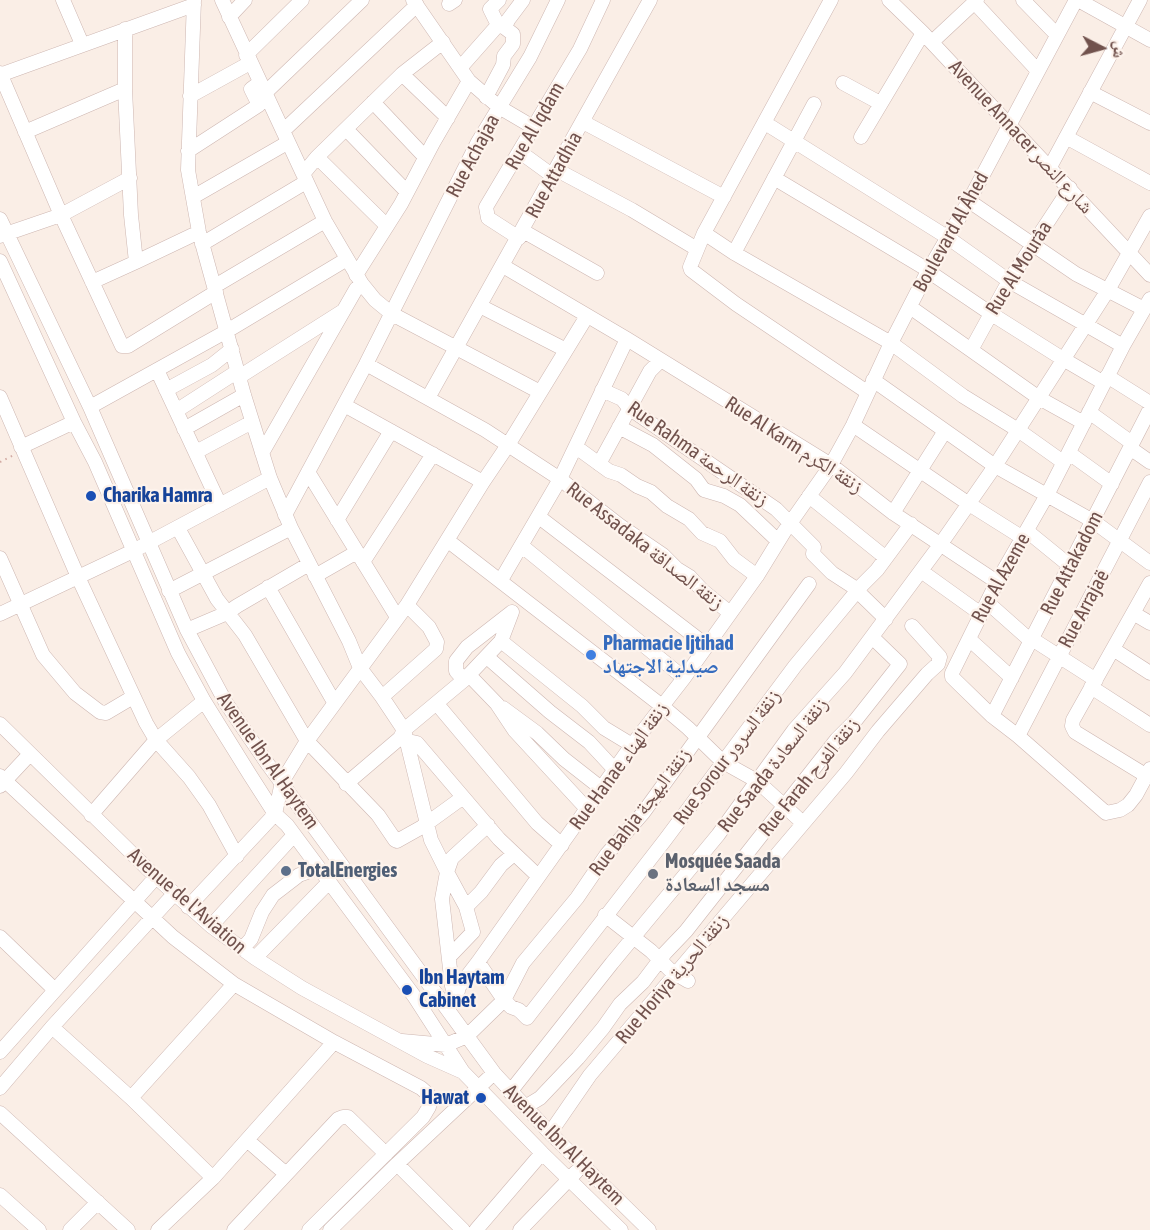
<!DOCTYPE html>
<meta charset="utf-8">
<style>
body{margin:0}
#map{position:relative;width:1150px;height:1230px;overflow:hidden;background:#faeee6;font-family:"Asap Condensed","Noto Naskh Arabic",sans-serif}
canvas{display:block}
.north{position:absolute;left:1072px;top:18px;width:60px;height:60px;-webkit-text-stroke:4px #fdf3ec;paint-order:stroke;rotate:96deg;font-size:16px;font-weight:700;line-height:24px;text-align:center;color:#71524d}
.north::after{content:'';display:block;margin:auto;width:21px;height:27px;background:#71524d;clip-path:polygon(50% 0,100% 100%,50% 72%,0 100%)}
</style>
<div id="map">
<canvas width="1150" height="1230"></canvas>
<div class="north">ش</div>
</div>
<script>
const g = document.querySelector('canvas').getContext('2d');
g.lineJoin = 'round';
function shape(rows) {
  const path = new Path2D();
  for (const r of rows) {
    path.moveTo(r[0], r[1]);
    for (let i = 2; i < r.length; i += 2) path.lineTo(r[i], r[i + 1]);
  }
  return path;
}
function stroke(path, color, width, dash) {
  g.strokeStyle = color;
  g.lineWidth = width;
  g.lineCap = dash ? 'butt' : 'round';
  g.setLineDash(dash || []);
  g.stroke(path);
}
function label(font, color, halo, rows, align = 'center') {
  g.font = font + ' "Asap Condensed","Noto Naskh Arabic",sans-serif';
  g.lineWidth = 4.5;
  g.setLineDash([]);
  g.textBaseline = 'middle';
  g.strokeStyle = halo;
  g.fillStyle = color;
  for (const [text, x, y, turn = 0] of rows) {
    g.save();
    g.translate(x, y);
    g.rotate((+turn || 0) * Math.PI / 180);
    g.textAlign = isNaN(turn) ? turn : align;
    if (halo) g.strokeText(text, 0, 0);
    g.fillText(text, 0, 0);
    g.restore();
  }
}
const path = shape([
 [0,462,14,455]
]);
const minor = shape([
 [63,0,82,44],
 [194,0,188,170,199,232,244,395,270,478,291,528,349,641,360,668,382,697],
 [222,0,325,221,362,284,375,300,392,314,540,392],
 [413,0,469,81,499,107,533,127],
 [831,0,704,233,690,267,691,270,736,304,867,392],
 [889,0,923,33,1150,275],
 [1023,0,1057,35],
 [1078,0,1150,40],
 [975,3,1038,71],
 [449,4,455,0],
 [229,17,245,0],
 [932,42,977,0],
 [246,55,302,0],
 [460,68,498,25,490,9,499,0],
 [0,73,61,215,122,346,128,346,216,292],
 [402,74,448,118],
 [0,75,194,5],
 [843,83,880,103],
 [1090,92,1150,123],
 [265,93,362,0],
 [190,96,250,63],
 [486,97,503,65,504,56,513,44,513,34,505,28,508,20,523,0],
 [373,102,425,157],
 [583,122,724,197],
 [765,123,947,237,1009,281,1123,346],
 [346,129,407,192],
 [283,131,417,5],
 [25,132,125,89],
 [861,137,923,33],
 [1066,137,1150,183],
 [188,151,259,105,251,89,259,83],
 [520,152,553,176],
 [317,157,387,226],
 [1050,167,1140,0],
 [557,170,632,210,697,249],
 [303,174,317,157,402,74,443,42],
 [774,178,928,270],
 [193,197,287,143],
 [969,201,1076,274,1144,309],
 [0,219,90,407,187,630,226,703,267,763,494,1073,550,1133,649,1230],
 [523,231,597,273],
 [704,233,734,253,891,343,963,396,1018,430,1063,462],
 [0,236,61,215,130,178],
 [519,238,488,218,486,207,580,49,603,0],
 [202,244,306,182],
 [734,253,814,104],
 [0,261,74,422,95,462,178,653,204,701,250,775,275,814,287,825,414,996,463,1072,542,1153,621,1230],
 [136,262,199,232],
 [503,266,627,339,831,465,893,513,997,582],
 [928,271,990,313,1063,359,1104,383],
 [356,275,401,204,433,143,469,81],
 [92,282,136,262,131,215,125,89,125,29],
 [215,286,325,221],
 [1150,299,1123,346,1047,495,997,582,952,673,952,677,957,682,992,716,1018,736,1106,813,1120,810,1128,805,1136,795,1150,769],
 [480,306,566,350],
 [910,307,1039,398,1084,423],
 [971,350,1009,281,1070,188],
 [366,364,485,430,560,479,619,525,663,555,677,569,690,577,703,591,730,613],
 [157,370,220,505],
 [1107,376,1150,403],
 [239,377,343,311],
 [873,380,995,466,1093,521,1150,563],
 [166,390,212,365,232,349],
 [602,390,622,399,629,408,665,433,776,509,814,547,813,554,832,573,852,586,886,619],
 [0,397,78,577,146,723,156,740,189,777,209,805,237,856],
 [428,398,650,0],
 [344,405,483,482],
 [90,407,227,331,347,259],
 [176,411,238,371],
 [1089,412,1132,443],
 [853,425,969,504,1023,538],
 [619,427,653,445,696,479,704,490,724,496,740,505,778,541],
 [184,429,244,395],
 [21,447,74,422],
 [576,447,609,471,621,475,637,486,651,492,667,506,689,519,702,533,720,541,734,559,757,576],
 [1130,448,1150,462],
 [196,452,252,422],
 [262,453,356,289,362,284],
 [1069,453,1112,484],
 [599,464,650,371,660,361],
 [308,472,397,617],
 [809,496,886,558],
 [893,513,945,431],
 [285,515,366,364,478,142,530,57,558,0],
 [539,517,706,645],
 [337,520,391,431],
 [178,528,217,599,245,635,307,741,378,815,395,840,397,841,422,827,462,798],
 [1027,531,1070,566],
 [447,540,662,706,688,728,723,762,757,781,803,823],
 [522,546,684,678],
 [0,558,43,655,75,693,100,712,106,713,133,697],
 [363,562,433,454],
 [921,571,981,614],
 [315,576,357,552],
 [501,580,560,479,627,339],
 [268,587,334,702],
 [169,591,291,528],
 [987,602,1031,641],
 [407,605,429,627,437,642,436,649,382,697,404,730,431,840,447,872,442,899,452,986,454,992,458,991],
 [1133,613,1150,623],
 [0,614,133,551,270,478],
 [187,630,227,613,237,606,309,564],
 [969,639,1012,678],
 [1032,639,1096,680],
 [501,641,582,706,604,728,632,745],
 [1113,649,1150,673],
 [487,657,550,712,589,742,615,770],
 [469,675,497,704,515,731,587,809],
 [464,680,501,641,512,612],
 [1091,687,1150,725],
 [437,704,537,823,562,845],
 [503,708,537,733,564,759,601,788],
 [992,716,1150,409],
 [0,724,156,877,211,926,255,958,302,988,427,1056,463,1072],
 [1018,736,1150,482],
 [408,741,417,743,499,839,538,876],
 [0,776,173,937,234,984,131,1098],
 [1147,776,1075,732,1072,726,1073,720,1150,583],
 [346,784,400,738,404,730,464,680,456,671,456,661,467,647,512,612],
 [0,786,30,754],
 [91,815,156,740,204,701],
 [188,907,275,814,282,782,307,741,407,605,483,482,508,445,587,316],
 [466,907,481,892,501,865,514,854],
 [605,915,651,951,671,971,688,981],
 [211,926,294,835],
 [0,937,55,990],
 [242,949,251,939,262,912,273,895,299,875,319,868],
 [449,957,473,932,466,907,447,872,452,858,488,825],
 [255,958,329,882],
 [478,962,504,1000,511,1007,519,1010,527,1018,665,840,795,666,862,585,877,570,911,524],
 [234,984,334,1042,421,1088,429,1095,429,1107,423,1117,309,1230],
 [445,1005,478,962,632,745,684,678,757,576,784,532,831,465,853,425,891,343,928,271,969,201,1076,0],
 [52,1027,131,1098,213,1178],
 [402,1041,446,1045,467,1036,504,1000,523,963,577,898,607,854,643,813,809,584],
 [0,1052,156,877],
 [0,1088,52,1027,174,894],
 [510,1092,612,963,718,835,794,730,845,673,940,545,995,466,1108,290,1150,216],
 [525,1107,540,1098,578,1058,603,1028,620,1004,643,982,665,953,686,931,837,739,855,721,900,664,872,637],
 [0,1113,128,1230],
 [550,1133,590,1075,846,773,878,731,927,674,938,664,940,657,912,626],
 [247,1140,286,1174],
 [397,1164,463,1230],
 [0,1195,39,1230],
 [70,1230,98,1202],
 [158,1230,213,1178,334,1042],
 [234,1230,338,1119,343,1117,348,1117,386,1154],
 [330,1230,397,1164,494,1073],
 [476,1230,542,1153],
 [520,1230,576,1172]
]);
const markers = [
 [91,496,6,"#1a4fb4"],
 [591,655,6,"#3f7fe0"],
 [286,871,6,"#5c6f8a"],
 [653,874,6,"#6b7280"],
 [407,990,6,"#1a4fb4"],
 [481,1098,6,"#1a4fb4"]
];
const streetNames = [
 ["Rue Al Iqdam",535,126,-60],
 ["Avenue Annacer شارع النصر",1021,137,47],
 ["Rue Achajaa",473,156,-62],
 ["Rue Attadhia",554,175,-61],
 ["Boulevard Al Âhed",951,232,-61],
 ["Rue Al Mourâa",1019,268,-58],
 ["Rue Al Karm زنقة الكرم",794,445,33],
 ["Rue Rahma زنقة الرحمة",698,454,35],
 ["Rue Assadaka زنقة الصداقة",645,546,38],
 ["Rue Attakadom",1072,563,-63],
 ["Rue Al Azeme",1001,578,-61],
 ["Rue Arrajaë",1084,609,-62],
 ["Rue Sorour زنقة السرور",727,757,-53],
 ["Avenue Ibn Al Haytem",268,761,55],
 ["Rue Saada زنقة السعادة",773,765,-52],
 ["Rue Hanae زنقة الهناء",619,766,-54],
 ["Rue Farah زنقة الفرح",809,777,-51],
 ["Rue Bahja زنقة البهجة",640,812,-53],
 ["Avenue de l'Aviation",187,901,41],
 ["Rue Horiya زنقة الحرية",672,979,-50],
 ["Avenue Ibn Al Haytem",564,1145,45]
];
const transitNames = [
 ["Charika Hamra",103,496],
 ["Ibn Haytam",419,978],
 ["Cabinet",419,1001],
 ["Hawat",469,1098,"right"]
];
const shopNames = [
 ["Pharmacie Ijtihad",603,644],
 ["صيدلية الاجتهاد",603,667]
];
const worshipNames = [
 ["Mosquée Saada",665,862],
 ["مسجد السعادة",665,885]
];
const serviceNames = [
 ["TotalEnergies",298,871]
];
stroke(minor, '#cdb6b1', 15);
stroke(path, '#d2aba4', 2, [1.5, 4.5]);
stroke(minor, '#fff', 14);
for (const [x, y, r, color] of markers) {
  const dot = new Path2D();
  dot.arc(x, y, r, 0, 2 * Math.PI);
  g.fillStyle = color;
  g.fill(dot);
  stroke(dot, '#fdf3ec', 2);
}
label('20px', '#71524d', '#fdf3ec', streetNames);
label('bold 20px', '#164399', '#fdf3ec', transitNames, 'left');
label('bold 20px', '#366cbe', '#fdf3ec', shopNames, 'left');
label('bold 20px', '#5b616d', '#fdf3ec', worshipNames, 'left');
label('bold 20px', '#4e5e75', '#fdf3ec', serviceNames, 'left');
</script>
